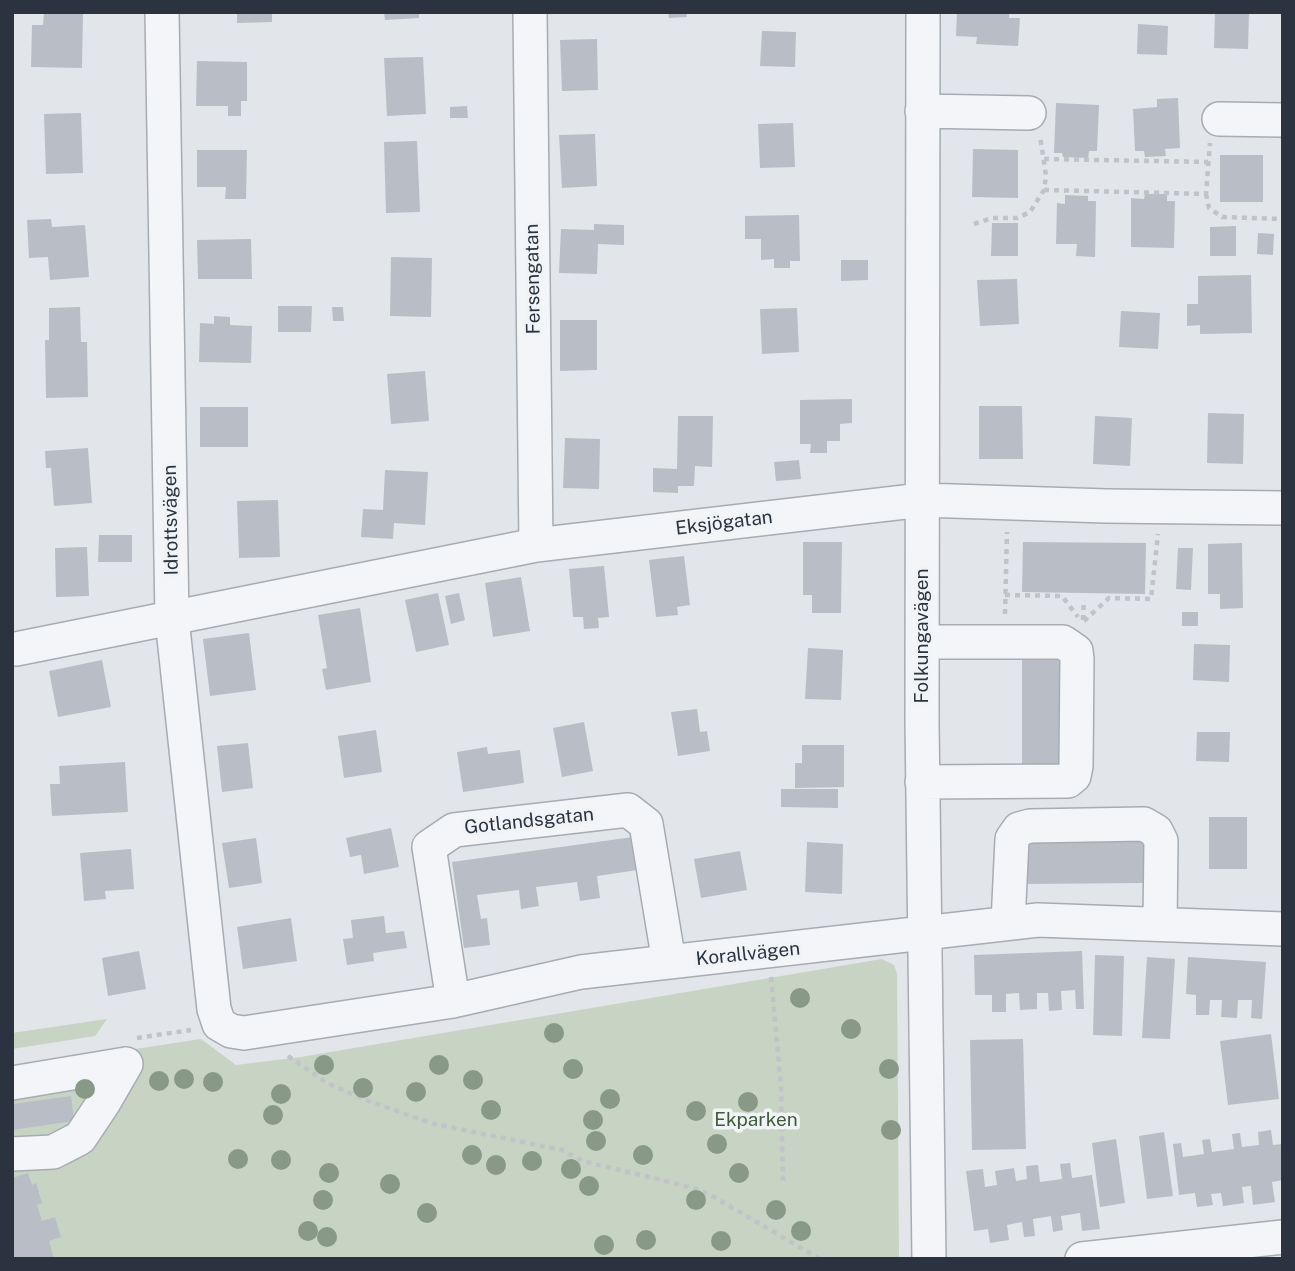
<!DOCTYPE html>
<meta charset="utf-8">
<style>
body{margin:0}
#map{position:relative;width:1295px;height:1271px;overflow:hidden;background:#e2e5e9;font-family:"Public Sans",sans-serif}
canvas{display:block}
.frame{position:absolute;inset:0;border:14px solid #2b3340;pointer-events:none}
</style>
<div id="map">
<canvas width="1295" height="1271"></canvas>
<div class="frame"></div>
</div>
<script>
const g = document.querySelector('canvas').getContext('2d');
g.lineJoin = 'round';
function fill(path, color) {
  g.fillStyle = color;
  g.fill(path, 'evenodd');
}
function shape(rows) {
  const path = new Path2D();
  for (const r of rows) {
    path.moveTo(r[0], r[1]);
    for (let i = 2; i < r.length; i += 2) path.lineTo(r[i], r[i + 1]);
  }
  return path;
}
function stroke(path, color, width, dash) {
  g.strokeStyle = color;
  g.lineWidth = width;
  g.lineCap = dash ? 'butt' : 'round';
  g.setLineDash(dash || []);
  g.stroke(path);
}
function label(font, color, halo, rows, align = 'center') {
  g.font = font + ' "Public Sans",sans-serif';
  g.lineWidth = 7;
  g.setLineDash([]);
  g.textBaseline = 'middle';
  g.strokeStyle = halo;
  g.fillStyle = color;
  for (const [text, x, y, turn = 0] of rows) {
    g.save();
    g.translate(x, y);
    g.rotate((+turn || 0) * Math.PI / 180);
    g.textAlign = isNaN(turn) ? turn : align;
    if (halo) g.strokeText(text, 0, 0);
    g.fillText(text, 0, 0);
    g.restore();
  }
}
const green = shape([
 [882,959,894,965,897,974,899,1259,12,1259,12,1068,201,1039,236,1065,301,1057],
 [107,1019,95,1036,12,1049,12,1033]
]);
const building = shape([
 [44,12,83,12,82,68,31,67,32,25,43,25],
 [237,12,272,12,272,22,237,23],
 [384,12,419,12,419,18,385,20],
 [668,12,686,12,687,17,669,18],
 [957,12,1009,12,1009,18,1020,18,1018,46,976,44,977,37,956,36],
 [1215,12,1249,12,1248,49,1214,48],
 [1138,24,1168,26,1167,55,1137,54],
 [762,31,796,32,795,67,760,66],
 [597,39,598,90,562,91,560,40],
 [423,57,426,114,387,116,384,58],
 [197,61,247,62,247,101,241,101,241,116,228,116,228,106,196,106],
 [1178,98,1180,148,1165,149,1166,156,1145,157,1144,151,1135,151,1133,109,1157,107,1157,99],
 [1056,103,1099,105,1097,151,1089,151,1088,158,1063,157,1062,153,1054,153],
 [467,106,468,118,450,118,450,107],
 [81,113,83,173,46,174,44,114],
 [793,123,795,167,760,168,758,124],
 [595,134,597,186,562,188,559,135],
 [417,141,420,212,386,213,384,142],
 [973,149,1018,150,1018,198,972,197],
 [197,150,247,150,246,199,225,199,226,187,197,187],
 [1220,155,1263,155,1263,202,1220,202],
 [1145,194,1167,194,1167,201,1175,201,1174,248,1131,247,1131,198,1144,199],
 [1065,195,1088,196,1088,201,1096,201,1095,257,1076,256,1077,244,1056,244,1057,203,1065,204],
 [799,215,800,261,790,261,790,268,774,268,774,259,761,260,761,239,745,239,745,216],
 [51,219,52,227,85,225,89,277,50,280,48,257,29,258,27,220],
 [992,223,1018,223,1018,256,991,256],
 [594,224,624,225,624,245,598,244,597,274,559,273,561,229,594,230],
 [1236,226,1236,256,1210,256,1210,227],
 [1258,233,1274,234,1273,255,1257,254],
 [251,239,252,279,198,279,197,240],
 [391,257,432,258,431,317,390,316],
 [841,260,868,260,868,280,841,281],
 [1251,275,1252,333,1200,334,1200,325,1187,326,1187,304,1198,304,1198,276],
 [1017,279,1019,324,980,326,977,280],
 [278,306,312,306,311,332,278,332],
 [80,307,81,342,87,342,88,397,46,398,45,340,49,340,49,308],
 [332,307,343,307,344,321,333,321],
 [797,308,799,352,762,354,760,309],
 [1121,311,1160,313,1158,349,1119,347],
 [214,316,230,317,230,325,252,326,251,363,199,362,200,323,214,324],
 [560,320,597,320,597,370,560,371],
 [425,371,429,421,391,424,387,374],
 [852,399,852,423,840,424,840,441,827,441,827,453,810,453,811,444,800,444,800,400],
 [979,406,1022,406,1023,459,979,459],
 [200,407,248,407,248,447,200,447],
 [1208,413,1244,414,1243,464,1207,463],
 [678,416,713,416,712,467,695,466,694,486,678,486,678,493,653,492,653,468,677,469],
 [1095,416,1132,418,1130,466,1093,464],
 [565,438,600,439,599,489,563,488],
 [88,448,92,503,54,506,51,468,46,468,45,451],
 [799,460,801,479,776,481,774,462],
 [385,470,428,472,425,525,394,523,393,539,361,537,363,509,383,510],
 [278,500,280,557,239,558,237,501],
 [99,535,132,535,132,562,98,562],
 [803,542,842,542,841,613,812,613,812,595,803,595],
 [1023,542,1146,543,1145,594,1022,592],
 [1242,543,1243,608,1220,609,1220,594,1208,594,1208,544],
 [87,547,89,596,56,597,55,548],
 [1178,548,1193,548,1191,590,1176,589],
 [684,556,690,605,677,607,678,615,656,617,649,560],
 [604,566,609,617,598,618,599,628,584,629,583,617,573,617,569,569],
 [521,577,530,631,493,637,485,583],
 [438,593,449,645,416,652,405,600],
 [459,593,465,620,451,624,445,596],
 [360,608,371,682,326,690,322,669,327,668,318,615],
 [1182,612,1198,612,1198,626,1182,626],
 [249,633,256,690,210,696,203,639],
 [1194,644,1230,645,1229,682,1193,680],
 [808,648,843,650,841,700,805,699],
 [1022,651,1065,651,1065,778,1022,778],
 [102,660,111,707,58,717,49,671],
 [697,709,700,732,707,731,710,751,678,756,671,712],
 [584,722,593,771,562,777,553,728],
 [376,730,382,772,344,778,338,736],
 [1197,732,1230,732,1229,762,1196,761],
 [248,743,253,788,222,792,217,746],
 [802,745,844,745,844,787,795,788,795,763,802,763],
 [487,747,488,754,520,750,524,783,463,792,457,752],
 [125,762,128,812,52,816,50,784,60,784,59,766],
 [781,789,838,789,838,808,781,807],
 [1209,817,1247,817,1247,869,1209,869],
 [391,828,399,867,364,874,361,855,350,857,346,838],
 [633,837,638,870,597,876,600,898,580,901,577,882,536,887,539,906,521,909,519,890,477,895,481,919,487,918,490,945,464,948,452,862],
 [1143,837,1143,883,1024,884,1024,838],
 [256,838,262,883,229,888,222,843],
 [807,842,843,844,842,894,805,892],
 [131,849,134,889,105,891,106,899,84,901,80,853],
 [740,851,747,890,701,898,694,859],
 [384,916,386,933,404,931,407,948,373,953,374,961,347,965,343,939,353,938,351,920],
 [291,918,297,961,243,969,237,927],
 [139,951,146,989,108,996,102,958],
 [1082,951,1084,1009,1076,1009,1075,990,1061,991,1062,1010,1049,1011,1048,993,1037,993,1037,1009,1020,1010,1019,993,1006,994,1006,1012,992,1012,992,995,975,995,974,955],
 [1095,955,1124,956,1122,1036,1093,1035],
 [1147,957,1175,959,1170,1039,1142,1038],
 [1188,957,1266,962,1262,1019,1251,1018,1252,1000,1238,1000,1237,1018,1221,1017,1222,1000,1210,1000,1209,1015,1196,1015,1196,995,1186,994],
 [1271,1034,1279,1099,1228,1105,1220,1041],
 [1023,1039,1026,1149,972,1150,970,1040],
 [71,1096,74,1121,12,1130,12,1104],
 [1271,1130,1273,1145,1283,1144,1283,1180,1272,1182,1275,1202,1253,1205,1251,1186,1242,1187,1244,1203,1223,1206,1221,1193,1211,1194,1213,1205,1197,1207,1195,1193,1179,1195,1173,1144,1181,1143,1183,1157,1204,1154,1202,1140,1210,1139,1212,1152,1234,1149,1232,1134,1240,1133,1242,1147,1259,1145,1258,1132],
 [1164,1132,1173,1196,1147,1199,1139,1136],
 [1116,1139,1125,1203,1100,1207,1092,1143],
 [1070,1163,1072,1178,1092,1175,1100,1229,1082,1231,1080,1213,1061,1216,1063,1230,1053,1232,1051,1216,1033,1219,1035,1236,1024,1237,1022,1222,1007,1225,1009,1240,990,1243,988,1229,974,1231,966,1171,983,1169,985,1187,997,1185,995,1171,1014,1168,1016,1181,1027,1179,1026,1166,1038,1165,1040,1182,1062,1179,1060,1164],
 [28,1173,32,1185,36,1183,42,1203,37,1205,42,1221,55,1217,61,1237,49,1241,54,1259,12,1259,12,1178]
]);
const path = shape([
 [1044,159,1208,162],
 [1044,190,1206,194,1210,143],
 [1206,194,1209,208,1222,217,1283,219],
 [974,224,992,218,1017,218,1030,212,1044,190,1046,176,1040,136],
 [1005,595,1062,596,1078,617],
 [1005,614,1007,532],
 [1083,620,1084,600],
 [1084,621,1109,598,1151,599,1158,534],
 [771,977,781,1086,783,1181],
 [137,1038,191,1030],
 [288,1056,327,1083,366,1100,434,1124,562,1150,583,1161,694,1188,714,1197,820,1259]
]);
const minor = shape([
 [162,12,172,619,214,1009,219,1024,231,1031,244,1033,453,1001,581,972,1038,920,1283,929],
 [530,12,536,545],
 [923,12,922,722,929,1259],
 [922,111,1029,113],
 [1219,119,1283,120],
 [922,642,1063,642,1076,651,1077,659,1076,766,1074,776,1068,781,922,782],
 [16,649,536,545,922,500,1106,506,1283,508],
 [1008,923,1012,839,1019,829,1030,826,1144,824,1156,831,1161,841,1160,924],
 [453,1001,429,847,454,830,628,810,646,824,669,962],
 [12,1083,126,1064],
 [12,1154,53,1152,80,1138,104,1102,126,1064],
 [1082,1259,1283,1237]
]);
const trees = [
 [800,998],
 [851,1029],
 [554,1033],
 [324,1065],
 [439,1065],
 [573,1069],
 [889,1069],
 [184,1079],
 [473,1080],
 [159,1081],
 [213,1082],
 [363,1088],
 [85,1089],
 [416,1092],
 [281,1094],
 [610,1099],
 [748,1102],
 [491,1110],
 [696,1111],
 [273,1115],
 [593,1120],
 [891,1130],
 [596,1141],
 [717,1144],
 [472,1155],
 [643,1155],
 [238,1159],
 [281,1160],
 [532,1161],
 [496,1165],
 [571,1169],
 [329,1173],
 [739,1173],
 [390,1184],
 [589,1186],
 [323,1200],
 [696,1200],
 [776,1210],
 [427,1213],
 [308,1231],
 [801,1231],
 [327,1237],
 [646,1240],
 [721,1241],
 [604,1245]
];
const streetNames = [
 ["Fersengatan",533,279,-91],
 ["Idrottsvägen",171,520,-91],
 ["Eksjögatan",724,523,-7],
 ["Folkungavägen",922,636,-90],
 ["Gotlandsgatan",529,821,-6],
 ["Korallvägen",748,954,-6]
];
const parkNames = [
 ["Ekparken",756,1120]
];
fill(green, '#c7d3c3');
fill(building, '#b9bec6');
stroke(minor, '#a7acb3', 36);
stroke(path, '#c0c3c8', 4.5, [5, 5]);
stroke(minor, '#f4f5f8', 33);
g.fillStyle = '#898';
for (const [x, y] of trees) {
  g.beginPath();
  g.arc(x, y, 10, 0, 2 * Math.PI);
  g.fill();
}
label('19px', '#2b3340', '#f1f4f7', streetNames);
label('19px', '#3f5b39', '#f1f4f7', parkNames);
</script>
